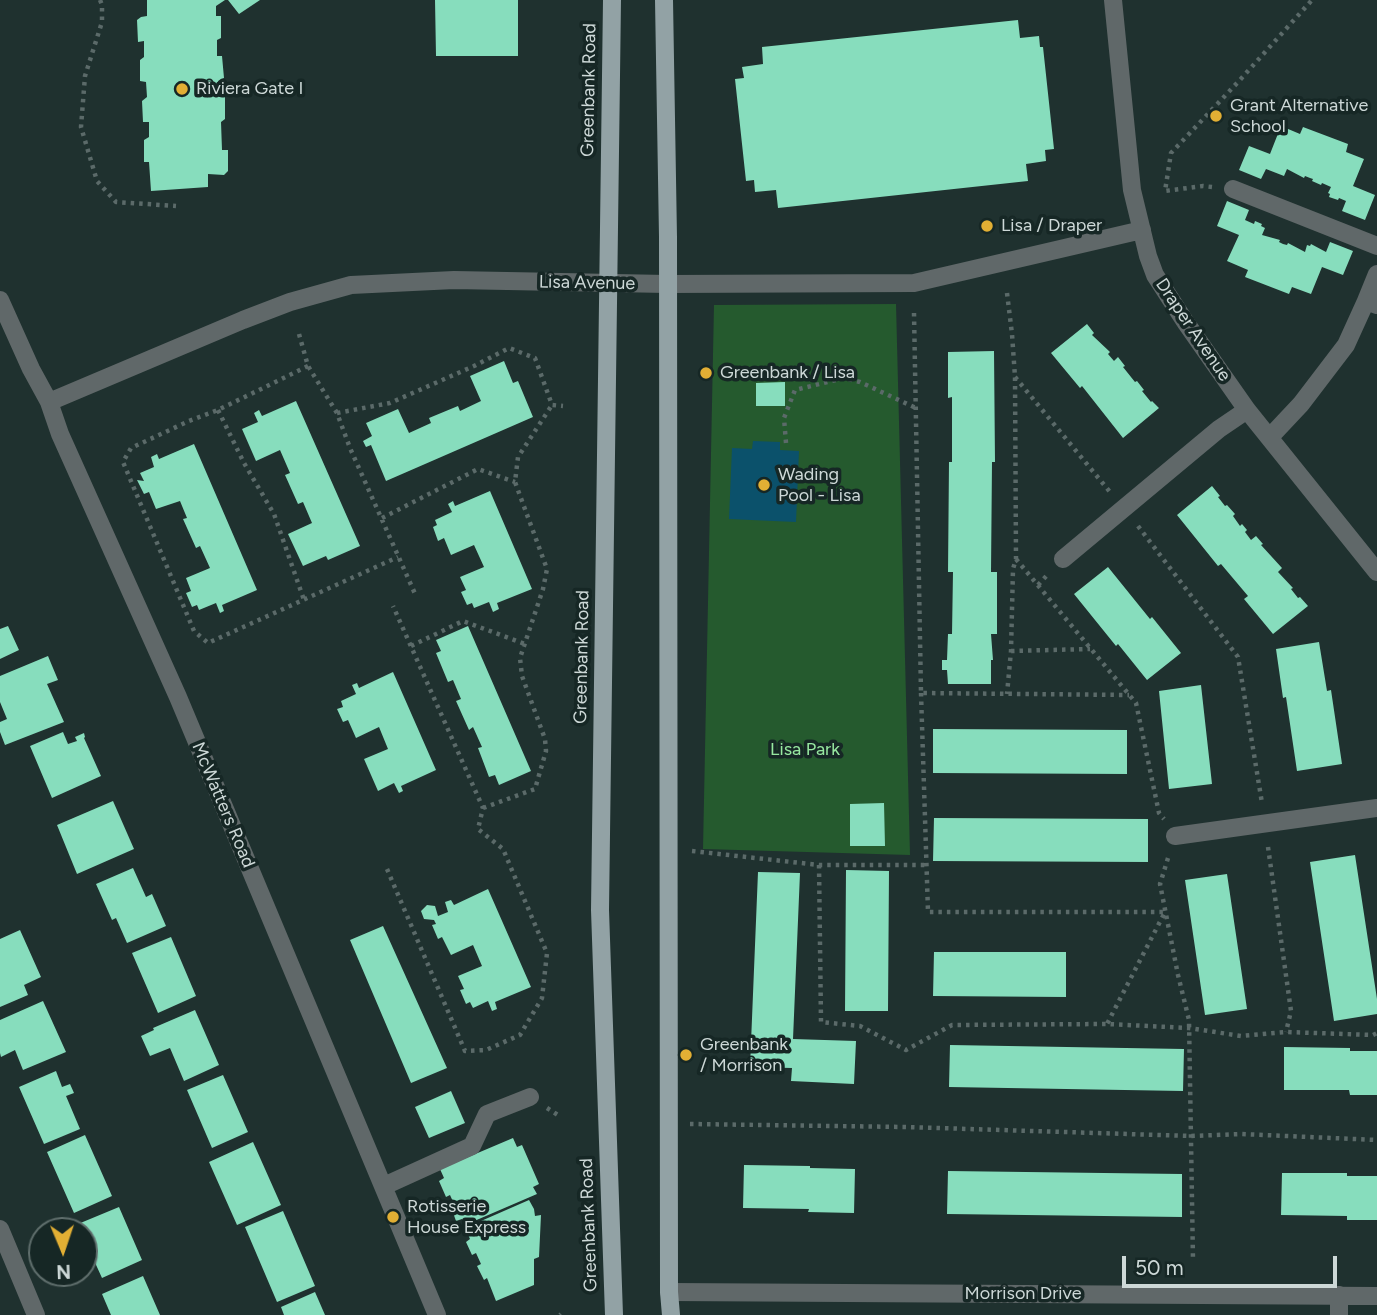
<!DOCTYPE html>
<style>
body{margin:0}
#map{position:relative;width:1377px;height:1315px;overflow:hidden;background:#1f312f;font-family:Figtree,sans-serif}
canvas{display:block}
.north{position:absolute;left:28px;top:1217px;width:70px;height:70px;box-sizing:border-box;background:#162725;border:2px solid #5f6e6c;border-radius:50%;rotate:178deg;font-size:19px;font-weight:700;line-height:28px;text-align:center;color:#cdd8d7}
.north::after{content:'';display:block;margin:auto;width:24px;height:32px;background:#e2af34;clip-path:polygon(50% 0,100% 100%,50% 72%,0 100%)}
.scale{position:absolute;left:1122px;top:1256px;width:215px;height:32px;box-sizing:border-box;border:4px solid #cdd8d7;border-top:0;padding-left:9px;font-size:21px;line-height:24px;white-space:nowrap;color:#cdd8d7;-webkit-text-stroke:5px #162725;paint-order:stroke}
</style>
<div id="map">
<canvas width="1377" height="1315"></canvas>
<div class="north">N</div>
<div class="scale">50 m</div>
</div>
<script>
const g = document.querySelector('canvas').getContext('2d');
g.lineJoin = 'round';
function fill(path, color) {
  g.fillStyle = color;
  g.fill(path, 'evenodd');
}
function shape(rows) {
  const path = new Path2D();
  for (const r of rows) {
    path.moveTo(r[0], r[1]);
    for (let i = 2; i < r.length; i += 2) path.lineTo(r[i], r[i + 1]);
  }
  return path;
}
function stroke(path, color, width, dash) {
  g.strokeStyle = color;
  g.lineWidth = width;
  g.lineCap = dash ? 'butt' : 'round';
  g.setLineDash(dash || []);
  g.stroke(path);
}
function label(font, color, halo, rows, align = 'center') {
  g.font = font + ' Figtree,sans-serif';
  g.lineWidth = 7;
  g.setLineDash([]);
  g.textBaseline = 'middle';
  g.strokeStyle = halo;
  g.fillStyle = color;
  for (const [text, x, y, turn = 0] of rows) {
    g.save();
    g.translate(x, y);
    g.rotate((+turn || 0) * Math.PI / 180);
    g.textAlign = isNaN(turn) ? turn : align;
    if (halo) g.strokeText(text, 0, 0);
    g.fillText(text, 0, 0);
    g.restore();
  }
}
const green = shape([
 [896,304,910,855,703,849,714,305]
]);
const water = shape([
 [753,441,780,442,780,450,799,451,796,522,729,519,732,448,752,449]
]);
const building = shape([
 [147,0,225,0,216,6,216,16,221,16,221,38,217,40,217,56,222,56,224,78,218,81,219,97,225,97,225,119,221,122,222,150,228,150,228,171,224,175,208,174,208,187,151,191,149,162,144,162,144,140,149,137,149,122,143,122,142,101,147,97,146,82,140,81,140,60,144,57,144,41,138,42,137,20,141,17,147,16],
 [228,0,260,0,239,14],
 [435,0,518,0,518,56,436,56],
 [1018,20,1020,38,1039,36,1040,47,1043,47,1054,149,1045,150,1046,161,1026,164,1028,181,778,208,776,190,755,192,754,180,746,181,735,79,744,78,742,67,763,64,762,47],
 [1281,126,1300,134,1303,127,1348,144,1346,152,1364,159,1353,186,1375,195,1365,220,1342,211,1346,201,1339,198,1338,200,1329,197,1330,194,1328,193,1331,187,1322,183,1321,185,1312,181,1313,179,1310,178,1305,176,1304,178,1287,169,1284,176,1266,169,1261,179,1239,170,1249,146,1270,154],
 [1227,201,1249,210,1245,220,1254,224,1255,221,1262,224,1261,226,1265,228,1262,235,1280,240,1279,242,1283,244,1287,245,1288,243,1305,252,1307,245,1310,246,1311,244,1326,252,1330,242,1353,251,1343,275,1322,267,1311,294,1292,287,1289,294,1245,277,1248,270,1227,261,1239,235,1217,226],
 [1087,324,1094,333,1092,335,1110,352,1108,354,1114,361,1118,357,1125,366,1123,367,1135,382,1137,381,1144,390,1142,391,1151,402,1152,401,1159,408,1123,438,1082,386,1080,388,1051,353],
 [994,351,995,462,992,462,991,572,997,572,997,634,991,634,993,660,991,660,991,684,948,684,947,670,942,670,942,660,947,660,948,634,952,634,953,572,948,572,949,462,952,462,952,397,948,398,948,352],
 [504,361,513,383,518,381,533,417,386,481,371,445,366,447,363,441,372,436,366,423,398,409,409,433,431,423,429,418,458,406,460,411,481,401,470,376],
 [785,382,785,406,756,406,756,383],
 [296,401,360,546,328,560,326,556,303,566,288,534,312,523,303,502,298,504,285,475,290,473,280,450,256,461,242,429,258,422,254,413,259,410,262,416],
 [194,444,257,590,222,605,224,611,220,613,216,603,199,610,197,605,192,607,186,593,191,591,186,578,210,568,200,546,196,548,183,519,187,518,180,501,156,509,149,492,144,494,137,480,144,481,140,473,154,467,151,457,157,454,159,459],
 [1212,486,1220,496,1218,497,1225,506,1227,505,1235,514,1233,516,1240,526,1242,524,1247,530,1245,532,1251,540,1256,536,1263,544,1261,545,1282,568,1278,572,1293,588,1291,589,1298,598,1300,597,1308,606,1273,634,1244,599,1248,596,1221,564,1218,566,1177,515],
 [490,491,532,589,497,603,499,609,493,612,489,602,474,608,472,603,467,605,461,592,466,590,460,577,484,567,474,545,451,555,444,538,438,541,433,527,437,525,435,520,452,512,448,504,453,501,455,506],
 [1108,567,1150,619,1152,617,1181,653,1147,680,1118,644,1116,646,1074,594],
 [8,626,19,650,0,659,0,629],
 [468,626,531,771,499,785,495,775,489,777,478,748,482,747,473,727,469,730,456,701,461,699,453,680,448,682,436,653,441,651,436,640],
 [1319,642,1327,691,1331,690,1342,764,1297,771,1286,697,1283,698,1276,649],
 [48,656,58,680,47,684,64,722,5,745,0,732,0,722,7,719,0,702,0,676],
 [393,672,436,770,401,786,403,791,399,793,394,783,378,791,364,759,388,749,379,727,356,738,348,720,343,722,337,709,343,707,341,701,356,694,352,685,357,683,359,688],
 [1201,685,1212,784,1169,789,1159,691],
 [933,729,1127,730,1127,774,933,773],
 [63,732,68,744,77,741,75,737,84,733,85,737,84,738,101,776,52,798,30,746],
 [113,801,134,849,77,874,57,825],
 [884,803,885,846,850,846,850,804],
 [934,818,1148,819,1148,862,933,861],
 [1355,855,1377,999,1377,1014,1334,1021,1310,862],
 [133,868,146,897,152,894,166,926,127,943,116,918,112,920,96,884],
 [846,870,889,871,888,1011,845,1011],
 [758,872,800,873,793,1039,856,1041,854,1084,791,1081,792,1068,750,1067],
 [1227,874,1247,1009,1205,1015,1185,880],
 [488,889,531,987,495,1002,497,1009,492,1011,488,1001,473,1008,470,1002,466,1004,460,990,464,989,458,976,482,966,473,945,451,955,442,937,438,939,432,925,436,924,434,920,424,919,421,911,427,905,435,906,438,916,448,912,445,902,451,900,454,905],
 [383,926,447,1068,411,1083,350,940],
 [20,930,41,977,24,985,28,995,0,1007,0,939],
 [171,937,196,996,158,1013,132,953],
 [934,952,1066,952,1066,997,933,996],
 [43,1001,66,1052,23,1070,15,1050,1,1057,0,1053,0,1020],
 [195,1010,219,1065,184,1081,170,1048,150,1056,141,1036,154,1030,153,1028],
 [950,1045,1184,1049,1183,1091,949,1087],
 [1284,1047,1350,1048,1350,1051,1377,1051,1377,1095,1350,1095,1349,1090,1284,1090],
 [56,1071,62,1087,70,1084,74,1093,66,1096,80,1129,44,1144,19,1087],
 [223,1075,248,1132,212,1148,187,1090],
 [451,1091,465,1123,429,1138,415,1107],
 [85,1135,112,1196,74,1213,47,1152],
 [513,1138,517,1147,522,1145,539,1184,533,1187,537,1194,465,1225,462,1219,456,1221,451,1207,455,1206,450,1195,446,1197,439,1181,444,1178,440,1169],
 [253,1142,281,1205,237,1225,209,1162],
 [744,1165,810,1166,810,1168,855,1169,854,1213,808,1212,809,1209,743,1208],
 [948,1171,1182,1174,1182,1217,947,1214],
 [1282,1173,1347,1173,1347,1176,1377,1176,1377,1220,1347,1220,1347,1216,1281,1215],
 [529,1200,534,1209,535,1216,541,1215,539,1257,534,1259,534,1285,496,1301,487,1278,484,1280,477,1266,481,1264,476,1253,472,1255,466,1242,470,1239,465,1228],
 [119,1207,142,1260,102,1278,92,1256,88,1258,85,1250,89,1249,84,1237,84,1231,81,1231,78,1224],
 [283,1211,315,1286,277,1302,245,1227],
 [143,1276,160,1315,111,1315,102,1294],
 [315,1292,325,1315,284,1315,281,1307]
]);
const path = shape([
 [100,0,102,5,102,22,85,76,81,127,97,181,116,202,176,206],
 [1212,187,1203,186,1165,191,1171,153,1239,81,1312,0],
 [1007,293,1012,334,1015,377,1016,559,1013,569,1011,651,1007,694],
 [914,313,921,693,1129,695],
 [299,334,308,366,337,413,350,448,416,596],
 [308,366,218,410,189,421,131,448,123,462,194,631,208,643,398,557],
 [1015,377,1110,492],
 [218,410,244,463,274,514,304,600],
 [337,413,390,403,474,366,509,348,535,358,552,405,563,406],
 [786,443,784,418,795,390,844,378,860,382,916,408],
 [382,518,478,469,515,482],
 [1138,526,1238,657,1262,803],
 [1016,559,1136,703,1159,813,1164,819],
 [1038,585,1049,573],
 [411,646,463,621,525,644],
 [1011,651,1090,649],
 [921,693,928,912,1165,912,1107,1024],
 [483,808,535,789,546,751,545,739,522,676,520,658,543,589,547,569,515,482,518,457,552,405],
 [1268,847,1291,1011,1286,1032],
 [692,851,819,865,926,865],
 [1168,858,1160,884,1178,975,1189,1020,1193,1260],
 [819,865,821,1022,860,1026,906,1050,952,1025,1107,1024,1189,1028,1241,1036,1286,1032,1373,1035,1377,1033],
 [387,869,465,1051,486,1050,520,1035,542,998,547,953,503,849,478,829,483,808,393,606],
 [547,1108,561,1117],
 [690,1124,906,1127,1191,1136,1241,1134,1377,1140],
 [560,1315,561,1314]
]);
const minor = shape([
 [1113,0,1132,190,1148,256,1155,275,1186,323,1247,410,1377,572],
 [1233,189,1377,246],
 [1377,274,1366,301,1377,305],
 [0,300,31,369,49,402,60,434,178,697,437,1315],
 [49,402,243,320,290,302,351,285,454,280,667,284,914,283,1142,230],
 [1270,437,1301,404,1346,345,1366,301],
 [1063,559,1219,429,1247,410],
 [1175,836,1377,808],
 [384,1186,472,1146,487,1114,530,1097],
 [0,1229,36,1315],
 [669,1292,1377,1296],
 [1339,1315,1339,1295]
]);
const major = shape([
 [612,0,600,910,614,1315],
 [664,0,668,237,669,1292,671,1315]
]);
const markers = [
 [182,89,7,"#e2af34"],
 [1216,116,7,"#e2af34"],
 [987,226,7,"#e2af34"],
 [706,373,7,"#e2af34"],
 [764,485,7,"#e2af34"],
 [686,1055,7,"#e2af34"],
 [393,1217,7,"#e2af34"]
];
const poiNames = [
 ["Riviera Gate I",196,89],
 ["Grant Alternative",1230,106],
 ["School",1230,127],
 ["Lisa / Draper",1001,226],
 ["Greenbank / Lisa",720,373],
 ["Wading",778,475],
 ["Pool - Lisa",778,496],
 ["Greenbank",700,1045],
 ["/ Morrison",700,1066],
 ["Rotisserie",407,1207],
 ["House Express",407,1228]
];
const streetNames = [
 ["Greenbank Road",589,90,-89],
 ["Lisa Avenue",587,283,1],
 ["Draper Avenue",1193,330,56],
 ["Greenbank Road",582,657,-89],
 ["McWatters Road",223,805,67],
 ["Greenbank Road",589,1225,-92],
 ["Morrison Drive",1023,1294]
];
const parkNames = [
 ["Lisa Park",805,750]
];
fill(green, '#255a2e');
fill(water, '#0b516b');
fill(building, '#87ddbd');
stroke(path, '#5b6a69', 4.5, [3.5, 5]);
stroke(minor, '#606869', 18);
stroke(major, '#92a2a5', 18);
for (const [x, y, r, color] of markers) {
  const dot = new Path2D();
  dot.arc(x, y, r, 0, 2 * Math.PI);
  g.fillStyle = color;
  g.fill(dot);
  stroke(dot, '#162725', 2.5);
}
label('18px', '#cdd8d7', '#162725', poiNames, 'left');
label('18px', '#cdd8d7', '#162725', streetNames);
label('18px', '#97e8a0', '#162725', parkNames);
</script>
